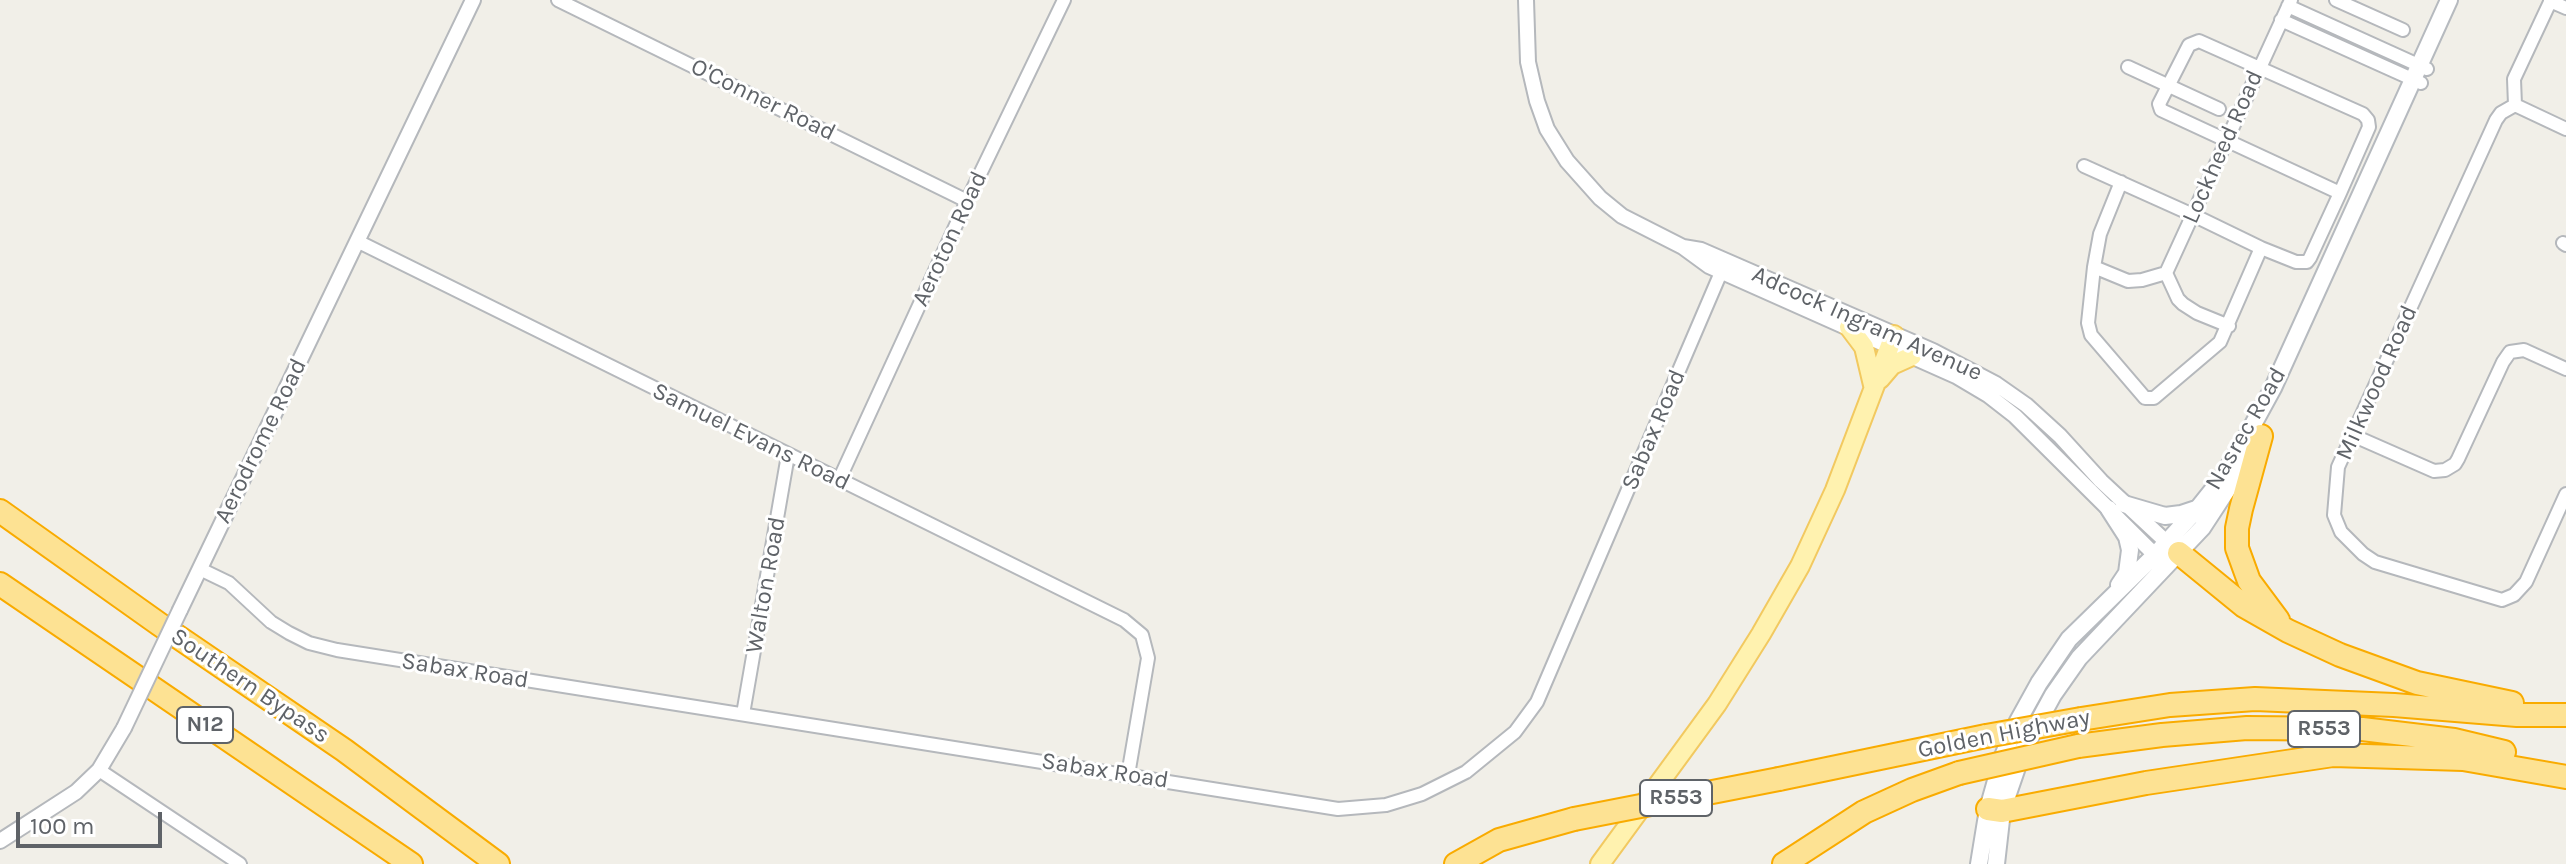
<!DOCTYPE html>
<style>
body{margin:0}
#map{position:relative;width:2566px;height:864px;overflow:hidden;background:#f1efe8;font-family:Karla,sans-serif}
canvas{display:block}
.scale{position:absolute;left:16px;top:812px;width:146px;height:36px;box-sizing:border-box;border:4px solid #5f6368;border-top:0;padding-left:10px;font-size:24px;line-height:28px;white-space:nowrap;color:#5f6368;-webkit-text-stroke:6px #fff;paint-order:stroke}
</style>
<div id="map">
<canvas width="2566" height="864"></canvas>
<div class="scale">100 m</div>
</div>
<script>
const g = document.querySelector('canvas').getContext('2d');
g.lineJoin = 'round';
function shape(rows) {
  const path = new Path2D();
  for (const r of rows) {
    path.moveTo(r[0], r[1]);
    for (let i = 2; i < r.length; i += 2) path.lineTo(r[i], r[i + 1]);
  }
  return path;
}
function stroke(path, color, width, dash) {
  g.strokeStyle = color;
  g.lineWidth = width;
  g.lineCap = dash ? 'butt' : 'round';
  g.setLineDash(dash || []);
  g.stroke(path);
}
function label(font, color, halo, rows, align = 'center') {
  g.font = font + ' Karla,sans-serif';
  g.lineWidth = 6;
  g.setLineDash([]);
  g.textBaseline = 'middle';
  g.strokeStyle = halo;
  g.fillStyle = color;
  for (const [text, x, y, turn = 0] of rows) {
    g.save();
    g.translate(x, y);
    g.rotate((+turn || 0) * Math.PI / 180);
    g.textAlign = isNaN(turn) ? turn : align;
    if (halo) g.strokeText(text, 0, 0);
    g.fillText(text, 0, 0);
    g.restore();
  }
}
const minor = shape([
 [558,0,967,201],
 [2336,0,2403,30],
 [2550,1,2566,8],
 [2288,6,2427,69],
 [2281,20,2421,83],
 [2128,67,2219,109],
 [2515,105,2501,113,2496,120,2338,467,2334,515,2341,532,2363,554,2375,562,2502,600,2514,595,2526,582,2566,494],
 [2515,105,2514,79,2551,0],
 [2515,105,2566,129],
 [2084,166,2193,215,2261,248,2296,262,2307,262,2310,258,2340,193,2369,127,2368,120,2363,114,2199,41,2189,45,2159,104,2161,110,2340,193],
 [2121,182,2100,234,2094,267,2088,323,2091,335,2145,398,2154,398,2220,342,2261,248],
 [357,241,1124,620,1142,635,1148,658,1128,775],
 [2563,243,2566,245],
 [2094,267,2128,281,2142,280,2166,273],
 [2166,273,2291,0],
 [2166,273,2178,299,2183,304,2197,313,2229,326],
 [2352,435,2434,471,2445,470,2455,464,2458,459,2503,362,2510,352,2524,350,2566,369],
 [839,480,967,201,1064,0],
 [200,569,229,583,271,622,289,633,309,643,337,650,1338,809,1386,805,1422,794,1466,772,1515,732,1537,702,1725,263],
 [743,714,788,455],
 [99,770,240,864]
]);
const tertiary = shape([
 [1526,0,1528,62,1537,101,1547,129,1567,161,1600,198,1622,216,1683,247,1709,266,1956,376,1988,395,2015,416,2161,561],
 [1683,247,1701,250,1933,351,1996,384,2026,405,2060,436,2101,481,2175,550],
 [180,610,473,0],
 [0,841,76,792,99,770,124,728]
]);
const secondary = shape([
 [2124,504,2165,516,2181,514,2196,509],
 [2109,509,2127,537,2130,550,2127,573,2119,585],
 [1979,864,1988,809,2003,756,2018,721,2039,683,2069,639,2155,555,2199,507,2219,482,2243,443,2273,388,2449,0],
 [1996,864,2002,811,2023,750,2053,695,2079,658,2202,528,2251,453]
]);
const primary = shape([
 [1849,327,1864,347,1873,385],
 [1880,379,1892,365,1912,356],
 [1600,864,1717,704,1761,634,1800,566,1835,490,1894,335]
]);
const motorway = shape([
 [2261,436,2241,509,2237,528,2237,548,2249,581,2278,620],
 [0,511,159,624,344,750,498,864],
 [2179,553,2244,606,2288,631,2340,655,2417,683,2512,703],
 [0,584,411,864],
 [2081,719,2170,705,2255,699,2394,705,2517,715,2566,715],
 [2078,746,2162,735,2247,728,2362,729,2454,740,2504,752],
 [1779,779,1986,736],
 [1988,809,2002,811,2146,783,2333,755,2463,759,2566,777],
 [1456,864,1499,840,1574,819],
 [1784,864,1864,812,1912,790,1959,773]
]);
const tertiaryBridge = shape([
 [124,728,180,610]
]);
const motorwayBridge = shape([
 [1986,736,2081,719],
 [1959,773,2078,746],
 [1574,819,1779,779]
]);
const shields = [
 [205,725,56],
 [2324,729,72],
 [1676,798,72]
];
const shieldNames = [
 ["N12",205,725],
 ["R553",2324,729],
 ["R553",1676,798]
];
const streetNames = [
 ["O'Conner Road",763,100,26],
 ["Lockheed Road",2223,147,-66],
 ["Aeroton Road",950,239,-65],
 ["Adcock Ingram Avenue",1867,324,24],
 ["Milkwood Road",2377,383,-66],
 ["Nasrec Road",2246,429,-60],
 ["Sabax Road",1654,430,-67],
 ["Samuel Evans Road",751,437,26],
 ["Aerodrome Road",261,441,-64],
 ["Walton Road",766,585,-80],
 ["Sabax Road",465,671,9],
 ["Southern Bypass",250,686,34],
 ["Golden Highway",2004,734,-11],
 ["Sabax Road",1105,771,9]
];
stroke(minor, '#b5b8bc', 16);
stroke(tertiary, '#b5b8bc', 18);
stroke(secondary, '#b6babf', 20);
stroke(primary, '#f2c960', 22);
stroke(motorway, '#f9ab00', 26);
stroke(minor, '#fff', 12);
stroke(tertiary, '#fff', 14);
stroke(secondary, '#fff', 16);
stroke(primary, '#fff2af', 18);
stroke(motorway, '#fde293', 22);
stroke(tertiaryBridge, '#b5b8bc', 18, []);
stroke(motorwayBridge, '#f9ab00', 26, []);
stroke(tertiaryBridge, '#fff', 14);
stroke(motorwayBridge, '#fde293', 22);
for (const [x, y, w] of shields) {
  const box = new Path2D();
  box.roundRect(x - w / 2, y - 18, w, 36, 6);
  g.fillStyle = '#fff';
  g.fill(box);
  stroke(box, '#5f6368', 2);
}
label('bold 22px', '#5f6368', null, shieldNames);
label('24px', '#5f6368', '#fff', streetNames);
</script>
